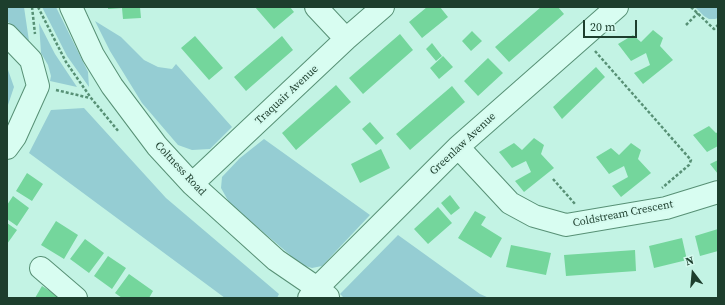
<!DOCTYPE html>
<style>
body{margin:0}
#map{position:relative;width:725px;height:305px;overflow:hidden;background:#c3f3e4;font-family:"Source Serif 4",serif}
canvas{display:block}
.frame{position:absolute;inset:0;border:8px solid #1d3e2d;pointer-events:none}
.north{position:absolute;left:673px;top:253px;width:40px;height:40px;-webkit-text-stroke:3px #d4faee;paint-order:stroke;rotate:344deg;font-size:11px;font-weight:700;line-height:16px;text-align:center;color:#1d3e2d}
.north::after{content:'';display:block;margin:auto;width:14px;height:18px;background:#1d3e2d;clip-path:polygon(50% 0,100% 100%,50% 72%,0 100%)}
.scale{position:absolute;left:583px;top:20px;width:54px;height:18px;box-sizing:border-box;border:2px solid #1d3e2d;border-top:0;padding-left:5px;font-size:12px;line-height:14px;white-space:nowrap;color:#1d3e2d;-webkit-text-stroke:3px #d4faee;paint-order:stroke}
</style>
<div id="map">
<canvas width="725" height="305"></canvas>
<div class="frame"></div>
<div class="north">N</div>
<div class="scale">20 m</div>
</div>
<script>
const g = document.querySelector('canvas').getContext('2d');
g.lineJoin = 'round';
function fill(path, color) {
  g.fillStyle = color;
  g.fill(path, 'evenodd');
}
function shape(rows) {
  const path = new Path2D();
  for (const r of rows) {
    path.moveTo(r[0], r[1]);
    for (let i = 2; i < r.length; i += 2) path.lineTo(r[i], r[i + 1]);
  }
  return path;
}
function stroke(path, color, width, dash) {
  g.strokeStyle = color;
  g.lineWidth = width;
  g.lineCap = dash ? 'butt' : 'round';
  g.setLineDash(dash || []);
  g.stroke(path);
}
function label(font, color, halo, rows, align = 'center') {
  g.font = font + ' "Source Serif 4",serif';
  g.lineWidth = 4;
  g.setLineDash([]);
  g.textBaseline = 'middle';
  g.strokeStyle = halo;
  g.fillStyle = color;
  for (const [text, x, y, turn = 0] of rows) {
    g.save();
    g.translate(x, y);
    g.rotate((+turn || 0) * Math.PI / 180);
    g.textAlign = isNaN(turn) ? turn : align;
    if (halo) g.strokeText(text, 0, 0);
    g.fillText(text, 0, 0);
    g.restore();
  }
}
const green = shape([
 [7,7,24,7,29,41,7,21],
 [42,7,56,7,88,72,89,87,67,56],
 [695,7,718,7,718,18,715,19,709,19,704,16],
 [95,21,121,37,144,60,158,67,172,69,176,64,232,127,210,149,192,150,178,145,142,103,110,51],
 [39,23,55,54,77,87,50,81,51,76,48,65,41,53],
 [7,67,14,87,7,108],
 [84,108,166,198,279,294,277,298,225,298,29,153,51,110],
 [264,139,370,215,322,266,312,268,302,265,230,204,221,188,222,177,240,158],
 [398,235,480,294,489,298,344,298,340,294]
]);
const building = shape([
 [108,7,140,7,141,18,123,19,122,8,108,9],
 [255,7,290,7,294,12,274,29],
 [427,7,440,7,448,17,422,38,409,22],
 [541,7,558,7,564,14,509,62,495,47],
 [653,30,663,38,660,46,673,60,643,84,634,73,650,65,646,53,631,61,618,44,633,35,641,42],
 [472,31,482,41,471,51,462,41],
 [400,34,413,50,363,94,349,78],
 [195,36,223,68,209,80,181,48],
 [282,36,293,50,246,91,234,77],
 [432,43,442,56,436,61,426,49],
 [443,56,453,67,439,79,430,68],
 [488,58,503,73,478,96,464,81],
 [596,67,605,77,562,119,553,107],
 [336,85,351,102,296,150,282,133],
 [452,86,465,102,410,150,396,134],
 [370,122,384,138,376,145,362,129],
 [709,126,716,133,718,132,718,146,707,152,693,135],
 [534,138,544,145,541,154,554,168,524,192,515,181,531,172,526,161,512,168,499,152,514,143,522,150],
 [631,143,641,150,638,159,651,173,621,197,612,186,628,177,624,166,609,174,596,157,611,148,619,155],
 [381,149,390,168,360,183,351,164],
 [718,160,718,174,710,164],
 [27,173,43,184,32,201,16,191],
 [450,195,460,208,451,215,441,203],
 [13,196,29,208,17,226,7,219,7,205],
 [438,207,452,223,428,244,414,229],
 [475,211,486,217,481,225,502,238,491,258,458,238],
 [56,221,78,235,64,259,41,245],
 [7,223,17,230,7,244],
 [718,229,718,251,700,256,695,236],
 [682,238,687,260,654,268,649,246],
 [85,239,104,253,89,273,70,259],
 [511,245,551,253,546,275,506,267],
 [635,250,636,271,566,276,564,255],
 [108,256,126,268,112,289,94,276],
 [129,274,153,291,149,298,122,298,115,293],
 [42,286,61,298,35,298]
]);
const path = shape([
 [32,7,35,34],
 [38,7,66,62,91,98,119,132],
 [691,7,714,29,718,25],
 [686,25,698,13],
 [595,51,691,160,689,165,662,188],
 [56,90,90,98],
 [553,179,575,204]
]);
const minor = shape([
 [71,7,93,55,112,86,157,146,192,184,276,260,317,288,328,297],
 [316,7,346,39],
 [7,35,31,60,38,86,15,137,7,148],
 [458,147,510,203,534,216,566,225,666,208,718,192],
 [192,184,346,39,383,7],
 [41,268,76,298],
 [309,298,317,288,458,147,617,7]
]);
const streetNames = [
 ["Traquair Avenue",287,95,-43],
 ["Greenlaw Avenue",463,144,-43],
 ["Coltness Road",180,169,47],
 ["Coldstream Crescent",623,214,-11]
];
fill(green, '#95cdd3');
fill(building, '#74d69c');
stroke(minor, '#579075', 24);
stroke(path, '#579075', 2.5, [3, 2]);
stroke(minor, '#d8fdf1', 22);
label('11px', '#1d3e2d', '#d4faee', streetNames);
</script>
